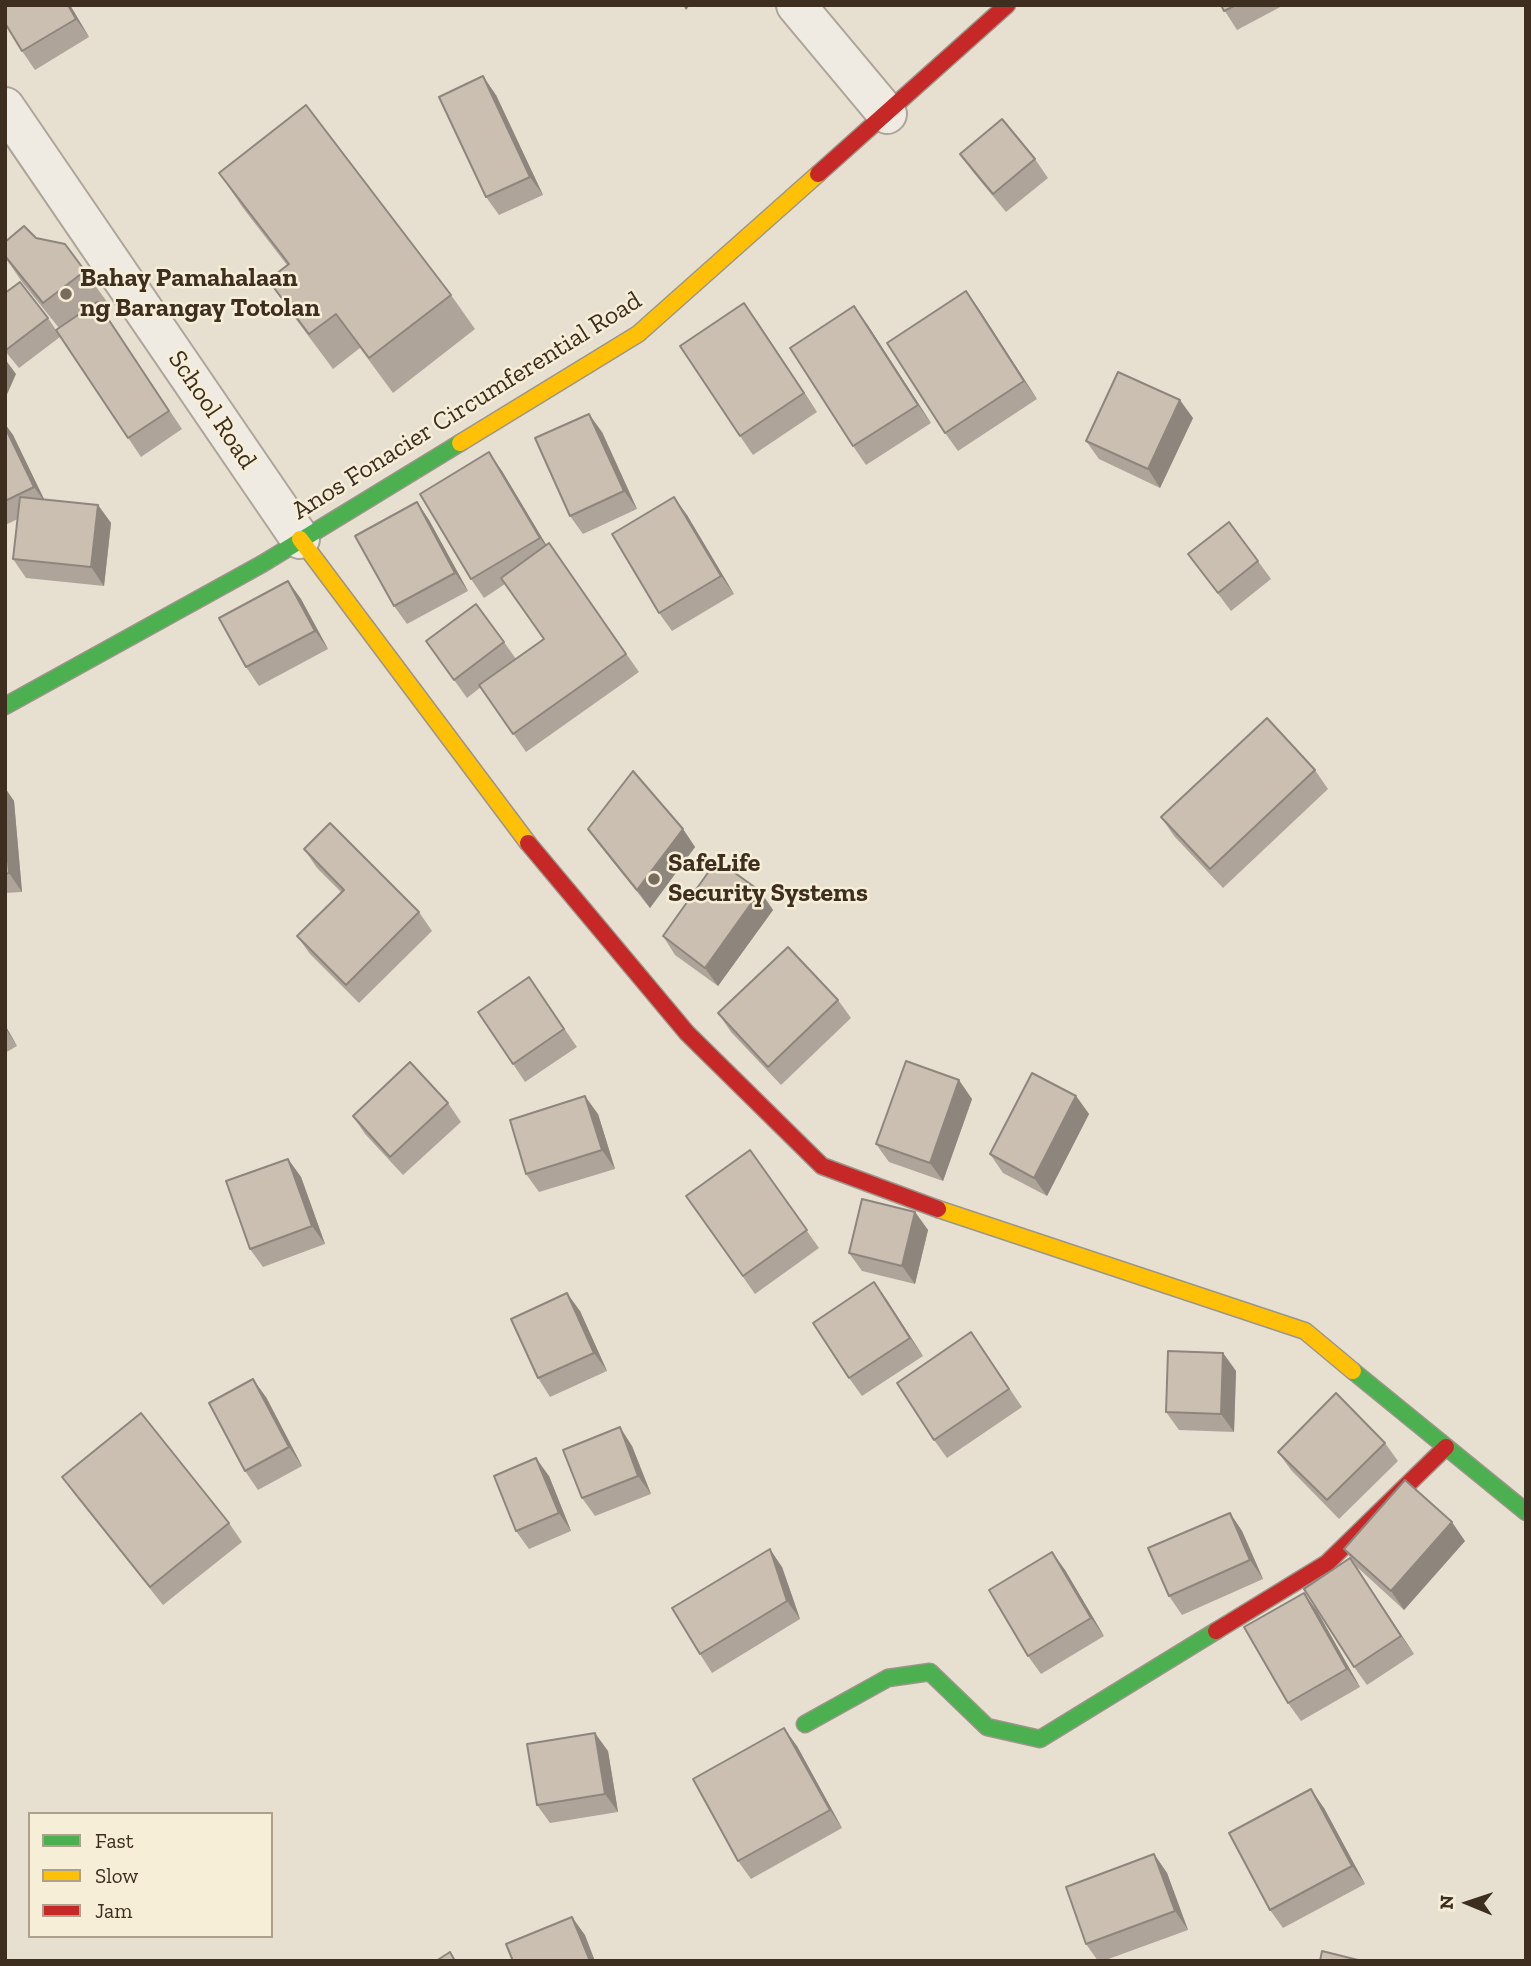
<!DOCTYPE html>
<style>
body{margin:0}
#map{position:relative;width:1531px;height:1966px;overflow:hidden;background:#e7e0d1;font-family:"Zilla Slab",serif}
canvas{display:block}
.frame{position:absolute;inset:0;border:7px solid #3d2e20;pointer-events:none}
.legend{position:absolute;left:28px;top:1812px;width:245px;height:126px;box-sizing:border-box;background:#f7eed8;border:2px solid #ada18e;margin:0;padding:9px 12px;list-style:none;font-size:21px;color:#3d2e20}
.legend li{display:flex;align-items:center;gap:14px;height:35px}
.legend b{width:35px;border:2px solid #ada18e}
.north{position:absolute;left:1433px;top:1868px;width:70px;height:70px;-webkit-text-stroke:5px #f7eed8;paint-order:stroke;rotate:272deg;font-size:19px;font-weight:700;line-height:28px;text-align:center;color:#3d2e20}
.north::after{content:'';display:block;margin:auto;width:24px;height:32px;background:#3d2e20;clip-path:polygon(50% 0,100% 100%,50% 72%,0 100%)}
</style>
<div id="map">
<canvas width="1531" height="1966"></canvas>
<div class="frame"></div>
<ul class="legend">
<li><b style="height:9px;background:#4caf50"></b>Fast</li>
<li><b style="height:9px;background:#ffc107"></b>Slow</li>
<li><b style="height:9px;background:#c62828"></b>Jam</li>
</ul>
<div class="north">N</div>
</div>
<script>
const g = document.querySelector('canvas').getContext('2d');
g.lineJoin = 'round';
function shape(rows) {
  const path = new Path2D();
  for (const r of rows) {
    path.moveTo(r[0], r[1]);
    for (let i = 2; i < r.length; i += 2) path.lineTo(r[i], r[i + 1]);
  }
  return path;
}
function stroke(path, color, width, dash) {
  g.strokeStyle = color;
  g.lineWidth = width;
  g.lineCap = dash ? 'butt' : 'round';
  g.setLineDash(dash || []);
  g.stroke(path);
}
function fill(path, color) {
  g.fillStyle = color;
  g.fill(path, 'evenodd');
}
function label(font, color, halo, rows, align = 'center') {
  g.font = font + ' "Zilla Slab",serif';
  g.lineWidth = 5;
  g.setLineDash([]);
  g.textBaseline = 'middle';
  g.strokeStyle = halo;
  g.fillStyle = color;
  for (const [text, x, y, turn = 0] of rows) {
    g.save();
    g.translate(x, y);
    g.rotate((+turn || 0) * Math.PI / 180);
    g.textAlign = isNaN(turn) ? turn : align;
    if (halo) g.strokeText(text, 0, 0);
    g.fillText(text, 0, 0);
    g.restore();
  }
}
const street = shape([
 [796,5,887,114],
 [5,107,300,539]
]);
const fast = shape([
 [5,706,262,564,460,443],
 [1353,1371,1526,1512],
 [805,1724,888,1678,930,1672,987,1727,1040,1739,1216,1631]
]);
const slow = shape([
 [460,443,638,334,818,174],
 [300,539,528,843],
 [938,1209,1305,1331,1353,1371]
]);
const jam = shape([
 [818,174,1007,5],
 [528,843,687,1033,822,1166,938,1209],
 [1216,1631,1327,1563,1446,1447]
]);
const wall = shape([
 [70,5,89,37,35,70,22,51],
 [1221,5,1284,5,1237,30],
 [496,95,543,195,499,215,486,197],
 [960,154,1035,159,1048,178,1006,212,973,172],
 [219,173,451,295,475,329,393,393,360,348,333,369,292,314,268,280,287,265,243,208],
 [36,238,65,244,110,306,103,311,182,429,141,457,60,337,19,368,5,351,5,293,48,318,56,330,59,328,22,282,5,257,5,242],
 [966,291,1037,399,958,451,945,433],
 [757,321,817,412,753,455,740,436],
 [867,324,931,423,866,465,853,446],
 [1193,418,1160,488,1099,459,1086,441],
 [5,424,13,435,44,500,98,505,111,523,104,586,26,578,13,559,18,519,5,525],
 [602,432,637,509,583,534,570,516],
 [502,471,546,545,549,543,639,672,526,752,481,687,467,698,426,641,504,642,516,659,544,639,505,584,484,598,471,579],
 [417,502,429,520,468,591,407,624,394,606],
 [687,515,734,594,672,631,659,613],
 [1188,554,1258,561,1271,579,1231,611],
 [288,581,301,599,328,649,259,686,246,667],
 [1315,770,1328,789,1223,888,1174,836,1161,817],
 [5,788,14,801,22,892,5,893],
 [588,829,683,829,695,847,650,908,601,847],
 [304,849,419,912,432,931,359,1003,310,954,297,936,341,892,317,868],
 [760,891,773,910,718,986,675,955,663,936],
 [529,977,577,1047,525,1082,513,1064],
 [838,1000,851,1018,781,1085,731,1032,718,1013],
 [5,1025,17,1046,5,1053],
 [1076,1096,1089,1114,1047,1196,1003,1173,990,1154],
 [972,1099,943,1181,889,1162,876,1144],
 [448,1103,461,1122,403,1175,365,1134,353,1116],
 [598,1114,615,1169,539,1192,526,1174],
 [750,1150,819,1248,755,1294,686,1196],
 [288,1159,301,1177,325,1244,263,1267,250,1249],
 [915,1212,928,1230,915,1284,862,1271,849,1253],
 [874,1282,923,1356,862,1396,849,1378],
 [580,1311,607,1371,550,1397,538,1378],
 [971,1332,1022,1407,947,1458,934,1440],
 [1223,1353,1236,1371,1234,1432,1179,1430,1166,1412],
 [266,1397,302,1466,258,1490,245,1471],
 [1385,1443,1398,1461,1339,1519,1291,1470,1278,1452],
 [632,1446,651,1494,595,1516,582,1498],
 [549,1476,571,1531,529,1549,516,1531],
 [62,1477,229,1523,242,1542,163,1605,75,1495],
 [1230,1513,1242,1531,1263,1579,1182,1615,1169,1596],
 [1465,1541,1404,1610,1357,1567,1344,1549],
 [1052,1552,1065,1570,1104,1636,1041,1674,1028,1656],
 [1350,1558,1414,1654,1367,1685,1354,1667],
 [782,1567,800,1619,712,1673,700,1654],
 [1304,1593,1317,1611,1360,1687,1301,1721,1288,1703],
 [797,1746,842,1828,751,1879,738,1861],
 [608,1751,618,1812,550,1823,537,1805],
 [1324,1808,1365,1884,1283,1928,1270,1910],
 [1154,1854,1167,1873,1188,1930,1103,1961,1098,1961,1086,1944]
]);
const shadedWall = shape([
 [68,5,70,5,89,37,76,19],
 [683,5,690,5,686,10],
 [483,76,496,95,543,195,530,177],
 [966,291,979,309,1037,399,1024,381],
 [744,303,757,321,817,412,804,393],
 [854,306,867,324,931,423,918,405],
 [5,359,16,374,5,399],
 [1180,400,1193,418,1160,488,1148,469],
 [589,414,602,432,637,509,624,491],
 [5,424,13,435,47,505,34,487,5,427],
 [489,452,502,471,553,556,540,538],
 [674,497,687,515,734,594,721,576],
 [417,502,429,520,468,591,455,573],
 [98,505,111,523,104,586,91,567],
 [288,581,301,599,328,649,315,631],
 [5,788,14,801,22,892,9,873,5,826],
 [683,829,695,847,650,908,637,890],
 [760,891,773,910,718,986,705,968],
 [5,1025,17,1046,5,1028],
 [959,1080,972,1099,943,1181,930,1163],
 [585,1096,598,1114,615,1169,602,1150],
 [1076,1096,1089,1114,1047,1196,1034,1178],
 [288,1159,301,1177,325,1244,312,1226],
 [915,1212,928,1230,915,1284,902,1266],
 [874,1282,887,1300,923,1356,910,1338],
 [567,1293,580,1311,607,1371,594,1353],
 [1223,1353,1236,1371,1234,1432,1221,1414],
 [253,1379,266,1397,302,1466,289,1447],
 [620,1427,632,1446,651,1494,638,1476],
 [536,1458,549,1476,571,1531,559,1513],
 [1230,1513,1242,1531,1263,1579,1250,1560],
 [1452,1522,1465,1541,1404,1610,1391,1591],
 [770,1549,782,1567,800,1619,787,1601],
 [1052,1552,1065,1570,1104,1636,1091,1618],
 [1350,1558,1363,1577,1414,1654,1401,1636],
 [1304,1593,1317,1611,1360,1687,1347,1669],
 [784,1728,797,1746,842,1828,830,1810],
 [595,1733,608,1751,618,1812,605,1794],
 [1311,1789,1324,1808,1365,1884,1352,1866],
 [1154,1854,1167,1873,1188,1930,1175,1911],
 [572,1917,585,1935,595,1961,590,1961]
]);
const building = shape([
 [5,5,68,5,76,19,22,51,5,23,5,5],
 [1221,5,1236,5,1224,11,1221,5],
 [483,76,530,177,486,197,439,97,483,76],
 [306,105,451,295,369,358,336,314,309,334,268,280,289,264,219,173,306,105],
 [1002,119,1035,159,993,194,960,154,1002,119],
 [24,226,36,238,65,244,85,271,43,303,5,256,5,242,24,226],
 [20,282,48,318,6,350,5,293,20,282],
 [966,291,1024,381,945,433,887,343,966,291],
 [97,302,169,411,128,438,56,330,97,302],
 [744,303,804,393,740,436,680,346,744,303],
 [854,306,918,405,853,446,790,348,854,306],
 [1118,372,1180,400,1148,469,1086,441,1118,372],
 [589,414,624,491,570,516,535,438,589,414],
 [5,427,34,487,5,501,5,427],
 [489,452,540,538,471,579,420,494,489,452],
 [20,497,98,505,91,567,13,559,20,497],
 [674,497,721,576,659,613,612,534,674,497],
 [417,502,455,573,394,606,355,536,417,502],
 [1229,522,1258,561,1218,593,1188,554,1229,522],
 [549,543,626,654,513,734,479,685,544,639,501,578,549,543],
 [288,581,315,631,246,667,219,618,288,581],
 [476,604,504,642,454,680,426,641,476,604],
 [1267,718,1315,770,1210,869,1161,817,1267,718],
 [633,771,683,829,637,890,588,829,633,771],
 [330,823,419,912,346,985,297,936,344,890,304,849,330,823],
 [5,826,9,873,5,874,5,826],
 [717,860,760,891,705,968,663,936,717,860],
 [788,947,838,1000,768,1067,718,1013,788,947],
 [529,977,564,1029,513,1064,478,1012,529,977],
 [906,1061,959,1080,930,1163,876,1144,906,1061],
 [410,1062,448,1103,390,1157,353,1116,410,1062],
 [1032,1073,1076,1096,1034,1178,990,1154,1032,1073],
 [585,1096,602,1150,526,1174,510,1120,585,1096],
 [750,1150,807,1230,743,1276,686,1196,750,1150],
 [288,1159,312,1226,250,1249,226,1181,288,1159],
 [862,1199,915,1212,902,1266,849,1253,862,1199],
 [874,1282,910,1338,849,1378,813,1323,874,1282],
 [567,1293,594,1353,538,1378,511,1319,567,1293],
 [971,1332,1009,1389,934,1440,897,1383,971,1332],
 [1168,1351,1223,1353,1221,1414,1166,1412,1168,1351],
 [253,1379,289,1447,245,1471,209,1403,253,1379],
 [1336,1393,1385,1443,1327,1500,1278,1452,1336,1393],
 [141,1413,229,1523,150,1587,62,1477,141,1413],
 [620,1427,638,1476,582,1498,563,1450,620,1427],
 [536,1458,559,1513,516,1531,494,1476,536,1458],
 [1405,1480,1452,1522,1391,1591,1344,1549,1405,1480],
 [1230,1513,1250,1560,1169,1596,1148,1548,1230,1513],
 [770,1549,787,1601,700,1654,672,1608,770,1549],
 [1052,1552,1091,1618,1028,1656,989,1590,1052,1552],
 [1350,1558,1401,1636,1354,1667,1304,1589,1350,1558],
 [1304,1593,1347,1669,1288,1703,1244,1627,1304,1593],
 [784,1728,830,1810,738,1861,693,1779,784,1728],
 [595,1733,605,1794,537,1805,527,1744,595,1733],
 [1311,1789,1352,1866,1270,1910,1229,1833,1311,1789],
 [1154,1854,1175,1911,1086,1944,1066,1887,1154,1854],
 [572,1917,590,1961,513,1961,506,1944,572,1917],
 [1322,1951,1362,1961,1320,1961,1322,1951],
 [450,1952,455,1961,436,1961,450,1952]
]);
const markers = [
 [66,294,7,"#786c5e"],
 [654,879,7,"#786c5e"]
];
const poiNames = [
 ["Bahay Pamahalaan",80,279],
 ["ng Barangay Totolan",80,309],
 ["SafeLife",668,864],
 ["Security Systems",668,894]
];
const streetNames = [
 ["Anos Fonacier Circumferential Road",467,406,-32],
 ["School Road",212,410,56]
];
stroke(street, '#ada599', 42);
stroke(fast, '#9c958a', 19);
stroke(slow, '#9c958a', 19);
stroke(jam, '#9c958a', 19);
stroke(street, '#efebe3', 38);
stroke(fast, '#4caf50', 16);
stroke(slow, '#ffc107', 16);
stroke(jam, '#c62828', 16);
fill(wall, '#afa499');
fill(shadedWall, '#8e867d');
fill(building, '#cbbfb2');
stroke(building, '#8e867d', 2);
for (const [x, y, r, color] of markers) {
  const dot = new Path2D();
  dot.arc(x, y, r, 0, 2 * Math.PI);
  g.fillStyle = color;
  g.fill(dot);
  stroke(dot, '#f7eed8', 2.5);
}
label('bold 26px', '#3d2e20', '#f7eed8', poiNames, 'left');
label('26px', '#3d2e20', '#f7eed8', streetNames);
</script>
